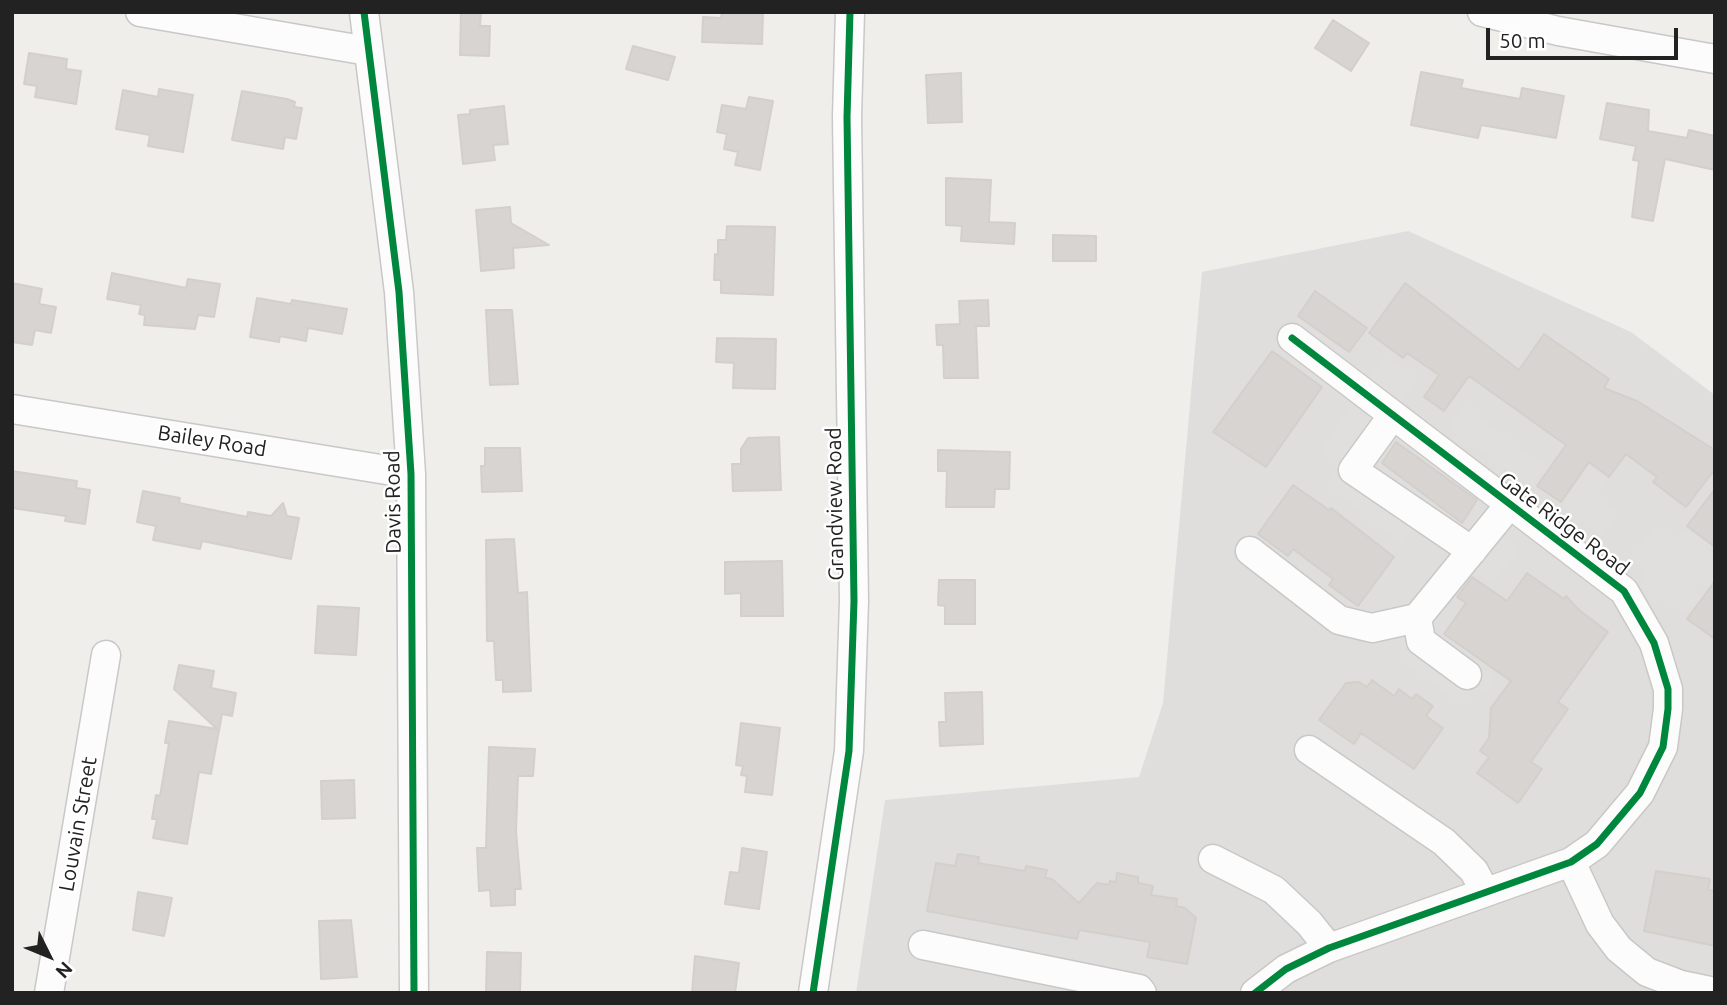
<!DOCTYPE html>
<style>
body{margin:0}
#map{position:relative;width:1727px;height:1005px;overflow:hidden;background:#f0eeeb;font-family:Ubuntu,sans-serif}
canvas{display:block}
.frame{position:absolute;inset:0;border:14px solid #222;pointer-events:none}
.north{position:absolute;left:14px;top:921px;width:70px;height:70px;-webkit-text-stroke:5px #fff;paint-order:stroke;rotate:133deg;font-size:19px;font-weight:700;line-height:28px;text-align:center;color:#222}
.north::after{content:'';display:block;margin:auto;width:24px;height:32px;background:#222;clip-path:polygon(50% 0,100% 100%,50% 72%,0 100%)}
.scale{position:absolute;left:1486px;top:28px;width:192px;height:32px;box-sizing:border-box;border:4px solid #222;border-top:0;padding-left:9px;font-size:21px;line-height:24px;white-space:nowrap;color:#222;-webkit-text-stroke:5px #fff;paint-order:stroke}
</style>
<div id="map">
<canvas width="1727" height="1005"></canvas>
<div class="frame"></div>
<div class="north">N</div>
<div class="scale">50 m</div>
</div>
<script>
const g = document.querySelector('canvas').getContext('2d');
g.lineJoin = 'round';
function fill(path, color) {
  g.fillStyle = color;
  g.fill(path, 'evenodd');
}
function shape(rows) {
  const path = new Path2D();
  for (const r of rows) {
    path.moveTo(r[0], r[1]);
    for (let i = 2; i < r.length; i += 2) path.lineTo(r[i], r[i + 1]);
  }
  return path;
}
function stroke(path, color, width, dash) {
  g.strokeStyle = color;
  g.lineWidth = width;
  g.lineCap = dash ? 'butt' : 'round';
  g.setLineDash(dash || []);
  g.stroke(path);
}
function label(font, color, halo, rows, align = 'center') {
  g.font = font + ' Ubuntu,sans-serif';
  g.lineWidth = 5;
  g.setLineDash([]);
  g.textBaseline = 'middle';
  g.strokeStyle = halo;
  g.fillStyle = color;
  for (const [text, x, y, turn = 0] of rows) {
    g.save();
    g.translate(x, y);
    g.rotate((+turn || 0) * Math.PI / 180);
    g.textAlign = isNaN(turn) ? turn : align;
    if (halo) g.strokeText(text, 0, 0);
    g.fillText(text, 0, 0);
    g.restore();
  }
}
const residential = shape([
 [1408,231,1631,332,1715,395,1715,993,856,993,885,800,1139,777,1163,703,1202,272]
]);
const parking = shape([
 [1296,317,1345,352,1345,357,1368,376,1387,357,1418,379,1400,404,1396,440,1375,465,1468,532,1483,521,1521,549,1492,583,1417,530,1409,531,1401,544,1326,484,1337,466,1336,461,1320,450,1351,407,1367,418,1372,413,1275,337],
 [1464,404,1523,451,1547,465,1532,489,1448,426],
 [1586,464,1607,479,1599,490,1599,498,1619,512,1602,537,1564,509,1563,503],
 [1657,525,1675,539,1686,528,1705,542,1705,549,1715,556,1715,578,1709,588,1692,577,1687,578,1687,585,1700,596,1687,615,1663,598,1653,603,1640,583,1645,580,1645,571,1630,558],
 [1429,627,1495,678,1485,693,1479,689,1471,691,1463,705,1398,658,1405,635]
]);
const building = shape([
 [461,12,481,12,480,26,490,26,489,56,460,55,461,12],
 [722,12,763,12,762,44,702,42,703,17,721,18,722,12],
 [1333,20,1369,43,1351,71,1315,48,1333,20],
 [633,46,675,57,668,80,626,69,633,46],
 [29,53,67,59,66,69,81,71,76,104,35,97,37,86,24,84,29,53],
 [1421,72,1463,80,1461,88,1520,99,1522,88,1564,96,1556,138,1481,125,1478,138,1411,125,1421,72],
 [961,73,962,122,928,123,926,75,961,73],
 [159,89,193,95,183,152,148,146,150,135,116,129,123,90,158,97,159,89],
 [242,91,287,99,295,102,294,107,302,108,296,139,285,137,283,149,232,140,242,91],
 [749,97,773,101,760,170,735,165,738,152,724,149,727,134,717,132,722,105,746,109,749,97],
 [1607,103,1649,110,1648,131,1687,138,1689,130,1715,136,1715,170,1665,159,1653,221,1632,217,1639,161,1633,160,1636,146,1600,139,1607,103],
 [504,106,508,144,493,145,495,160,463,164,458,115,470,114,470,110,504,106],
 [946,178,991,180,989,222,1015,223,1014,244,961,241,962,226,946,225,946,178],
 [510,207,511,223,549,245,513,248,514,268,481,271,476,210,510,207],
 [727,226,775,227,773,295,721,293,721,280,714,280,715,254,718,255,718,240,726,240,727,226],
 [1053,235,1096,236,1096,261,1053,261,1053,235],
 [112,273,186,288,188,279,220,284,214,317,198,315,195,329,144,325,145,315,139,314,141,305,107,299,112,273],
 [12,283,42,289,39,304,56,307,51,333,35,330,32,345,12,342,12,283],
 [1405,283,1519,370,1544,334,1609,379,1604,388,1637,401,1715,450,1715,469,1686,507,1653,482,1657,477,1626,454,1609,477,1589,462,1561,502,1537,486,1566,445,1469,376,1444,411,1424,397,1439,375,1407,353,1403,358,1369,333,1405,283],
 [1315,291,1367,328,1349,352,1298,316,1315,291],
 [257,298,291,304,292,300,347,309,342,334,308,328,306,341,280,336,279,342,250,337,257,298],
 [988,300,989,326,976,326,978,378,944,378,943,345,937,345,936,325,960,324,959,301,988,300],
 [486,310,512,310,518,384,490,385,486,310],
 [717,338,776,339,775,389,733,388,734,363,716,362,717,338],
 [1272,351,1322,387,1266,467,1213,432,1272,351],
 [779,437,781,490,733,491,732,464,741,464,741,449,748,438,779,437],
 [1396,442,1477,500,1462,523,1382,463,1396,442],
 [485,448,520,448,522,491,482,492,481,466,485,466,485,448],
 [938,450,1010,452,1009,489,995,489,994,507,946,507,947,471,938,471,938,450],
 [12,471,77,481,76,488,90,490,85,524,65,521,66,516,12,508,12,471],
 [1293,485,1329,510,1331,508,1394,557,1358,606,1329,585,1333,579,1293,549,1288,556,1258,534,1293,485],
 [1715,489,1715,547,1687,526,1715,489],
 [143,491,180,498,179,503,247,517,248,512,271,516,283,503,287,516,299,518,291,559,202,541,200,549,153,540,156,526,137,522,143,491],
 [514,539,518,593,527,592,531,691,503,692,503,680,496,680,494,641,487,641,486,540,514,539],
 [782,561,783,616,741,616,741,593,725,594,725,562,782,561],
 [1527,573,1564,599,1566,596,1579,610,1608,632,1558,702,1568,709,1531,762,1542,769,1518,803,1477,773,1489,757,1480,751,1489,738,1491,708,1511,681,1444,634,1466,603,1457,597,1472,577,1507,601,1527,573],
 [939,580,975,580,975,624,945,624,945,606,938,605,939,580],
 [1715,581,1715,639,1687,619,1715,581],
 [318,606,359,608,356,655,315,653,318,606],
 [179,665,214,671,211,688,236,693,232,716,222,714,211,774,199,772,187,844,153,838,157,819,152,819,156,795,160,796,169,743,165,743,169,721,217,729,174,689,179,665],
 [1372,680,1394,696,1399,689,1412,699,1416,694,1433,706,1426,716,1443,728,1414,769,1361,733,1354,744,1319,720,1346,683,1359,682,1367,687,1372,680],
 [982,692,983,744,940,746,939,722,946,722,945,693,982,692],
 [741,723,780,728,772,795,745,792,747,776,741,775,743,766,736,765,741,723],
 [489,747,535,749,533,776,518,776,516,831,521,889,515,889,515,905,491,906,490,890,479,891,477,848,486,848,489,747],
 [354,780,355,818,322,819,321,781,354,780],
 [742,848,767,852,759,909,725,904,730,872,739,873,742,848],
 [958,854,979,857,978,863,1025,871,1026,866,1047,870,1045,878,1052,879,1079,903,1097,883,1109,885,1110,881,1116,882,1117,873,1138,877,1138,883,1153,886,1151,895,1177,899,1176,906,1185,908,1196,918,1187,964,1147,957,1150,942,1079,930,1077,939,927,911,936,863,955,866,958,854],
 [1656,871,1710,879,1708,890,1715,891,1715,946,1644,931,1656,871],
 [138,892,172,898,164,936,133,930,138,892],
 [351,920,357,977,321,979,319,921,351,920],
 [487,952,521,953,520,993,486,993,487,952],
 [695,956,739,963,735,993,692,993,695,956]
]);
const minor = shape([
 [140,12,368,51],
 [364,12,399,292,411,474,414,993],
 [1482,12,1558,31,1715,59],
 [12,409,411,474],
 [1393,415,1353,470,1472,551],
 [1250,551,1339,620,1372,628,1417,618,1510,504],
 [1417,618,1421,641,1467,675],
 [1309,750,1444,842,1474,871,1485,892],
 [1213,859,1274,890,1309,923,1329,948],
 [1571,862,1600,924,1619,949,1647,972,1681,985,1715,992],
 [923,945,1139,989,1142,993],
 [49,993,106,655],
 [813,993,849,751,854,601,847,117,850,12],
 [1255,993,1286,969,1329,948,1571,862,1597,844,1640,793,1663,747,1668,709,1668,689,1654,643,1624,591,1292,338]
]);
const cycleway = shape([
 [364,12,399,292,411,474,414,993],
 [813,993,849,751,854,601,847,117,850,12],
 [1255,993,1286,969,1329,948,1571,862,1597,844,1640,793,1663,747,1668,709,1668,689,1654,643,1624,591,1292,338]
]);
const streetNames = [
 ["Bailey Road",212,441,9],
 ["Davis Road",393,502,-91],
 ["Grandview Road",835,504,-91],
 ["Gate Ridge Road",1564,524,37],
 ["Louvain Street",78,824,-80]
];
fill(residential, '#dfdedc');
fill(parking, '#e0dfde');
fill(building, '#d7d4d2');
stroke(building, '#d3d0cc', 2);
stroke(minor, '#c9c8c7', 31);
stroke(minor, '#fdfcfc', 28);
stroke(cycleway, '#00873e', 7);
label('21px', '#222', '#fff', streetNames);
</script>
